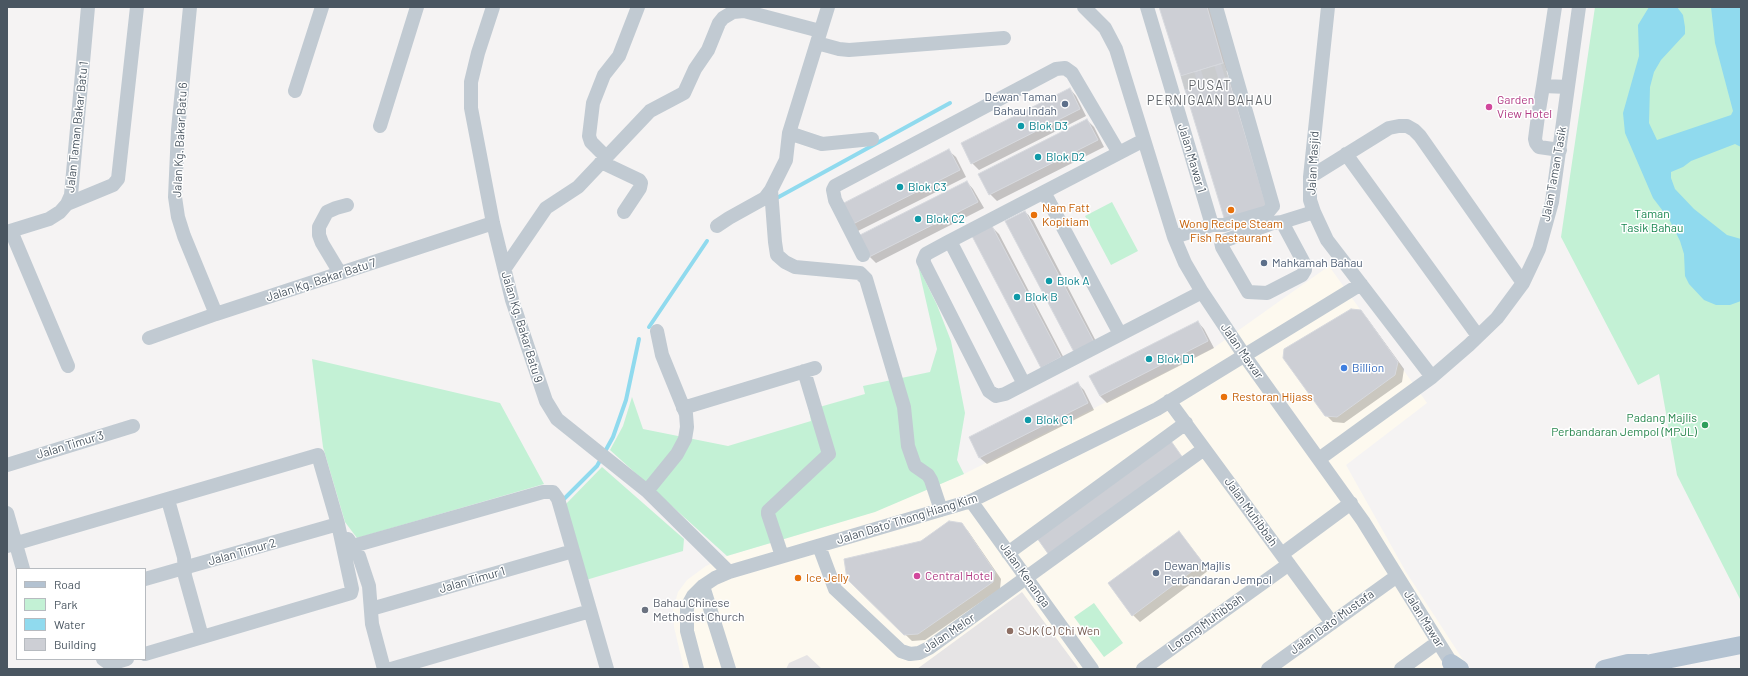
<!DOCTYPE html>
<style>
body{margin:0}
#map{position:relative;width:1748px;height:676px;overflow:hidden;background:#f5f3f3;font-family:Barlow,sans-serif}
canvas{display:block}
.frame{position:absolute;inset:0;border:8px solid #4a5661;pointer-events:none}
.legend{position:absolute;left:16px;top:568px;width:130px;height:92px;box-sizing:border-box;background:#fff;border:1px solid #b7bbc0;margin:0;padding:5px 7px;list-style:none;font-size:12px;color:#4a5661}
.legend li{display:flex;align-items:center;gap:8px;height:20px}
.legend b{width:20px;border:1px solid #b7bbc0}
</style>
<div id="map">
<canvas width="1748" height="676"></canvas>
<div class="frame"></div>
<ul class="legend">
<li><b style="height:5px;background:#b3c2d1"></b>Road</li>
<li><b style="height:11px;background:#c3f1d5"></b>Park</li>
<li><b style="height:11px;background:#90daee"></b>Water</li>
<li><b style="height:11px;background:#cdcfd5"></b>Building</li>
</ul>
</div>
<script>
const g = document.querySelector('canvas').getContext('2d');
g.lineJoin = 'round';
function fill(path, color) {
  g.fillStyle = color;
  g.fill(path, 'evenodd');
}
function shape(rows) {
  const path = new Path2D();
  for (const r of rows) {
    path.moveTo(r[0], r[1]);
    for (let i = 2; i < r.length; i += 2) path.lineTo(r[i], r[i + 1]);
  }
  return path;
}
function stroke(path, color, width, dash) {
  g.strokeStyle = color;
  g.lineWidth = width;
  g.lineCap = dash ? 'butt' : 'round';
  g.setLineDash(dash || []);
  g.stroke(path);
}
function label(font, color, halo, rows, align = 'center') {
  g.font = font + ' Barlow,sans-serif';
  g.lineWidth = 3;
  g.setLineDash([]);
  g.textBaseline = 'middle';
  g.strokeStyle = halo;
  g.fillStyle = color;
  for (const [text, x, y, turn = 0] of rows) {
    g.save();
    g.translate(x, y);
    g.rotate((+turn || 0) * Math.PI / 180);
    g.textAlign = isNaN(turn) ? turn : align;
    if (halo) g.strokeText(text, 0, 0);
    g.fillText(text, 0, 0);
    g.restore();
  }
}
const commercial = shape([
 [1329,266,1427,403,1346,465,1406,572,1469,669,684,669,674,627,673,610,678,592,687,580,706,566,727,556,874,512,964,474,1215,347]
]);
const education = shape([
 [1022,592,1079,669,917,669],
 [807,655,822,669,786,669,789,663]
]);
const green = shape([
 [1595,7,1741,7,1741,601,1677,475,1659,374,1638,385,1561,237],
 [1112,202,1138,251,1111,265,1085,216],
 [918,266,937,305,951,341,965,413,957,460,964,474,875,512,727,556,610,450,623,426,632,397,643,429,728,446,811,421,809,410,865,394,863,386,930,372,937,349],
 [312,359,500,403,544,484,357,538,345,522,323,447],
 [602,467,684,539,683,551,586,580,565,505],
 [1094,603,1123,643,1104,657,1074,617]
]);
const water = shape([
 [1649,7,1677,7,1683,15,1685,27,1685,34,1661,60,1654,72,1650,87,1649,123,1657,140,1731,115,1733,111,1715,43,1711,7,1741,7,1741,147,1735,144,1691,161,1683,167,1671,172,1671,178,1675,189,1694,209,1727,235,1741,239,1741,301,1730,305,1716,305,1704,300,1689,284,1685,276,1684,254,1680,241,1669,219,1653,198,1625,133,1623,113,1639,56,1638,25]
]);
const shadow = shape([
 [1160,7,1211,7,1230,70,1226,71,1229,80,1234,85,1273,215],
 [1070,89,1076,96,1086,116,979,170,972,163],
 [1087,120,1094,127,1104,147,997,201,990,194],
 [949,151,956,157,966,177,858,231,852,225],
 [967,182,973,189,984,208,876,263,869,256],
 [1025,212,1032,218,1100,349,1081,358],
 [992,227,999,234,1067,364,1048,374],
 [1360,311,1367,318,1404,369,1402,382,1344,423,1333,422,1326,415],
 [1198,322,1204,329,1214,348,1107,403,1100,396,1090,376],
 [1077,383,1084,390,1094,410,987,464,980,458,970,438],
 [961,524,968,531,1001,579,1000,589,925,640,912,641,848,579],
 [1179,532,1209,570,1140,622,1133,615]
]);
const stream = shape([
 [775,199,950,103],
 [649,327,707,241],
 [564,499,597,466,613,437,626,400,639,339]
]);
const building = shape([
 [1159,7,1207,7,1223,63,1181,76,1159,7],
 [1223,63,1228,77,1185,90,1181,76,1223,63],
 [1228,77,1267,208,1225,221,1185,90,1228,77],
 [1070,88,1080,109,971,164,961,143,1070,88],
 [1087,119,1098,140,989,195,978,174,1087,119],
 [949,149,960,170,851,225,840,205,949,149],
 [967,181,978,202,869,257,858,236,967,181],
 [1025,211,1094,342,1074,352,1005,221,1025,211],
 [992,226,1061,357,1041,368,972,236,992,226],
 [1351,309,1361,310,1398,362,1395,375,1337,417,1325,416,1283,358,1284,349,1351,309],
 [1198,321,1208,341,1100,396,1089,376,1198,321],
 [1078,382,1088,403,979,458,969,437,1078,382],
 [1171,441,1183,458,1049,555,1037,538,1171,441],
 [949,521,962,523,995,572,993,582,918,634,904,635,847,579,844,559,921,541,949,521],
 [1179,531,1203,563,1132,616,1108,583,1179,531]
]);
const minorTunnel = shape([
 [1183,83,1226,70]
]);
const minor = shape([
 [190,7,178,130,175,197,178,217,184,236,216,314],
 [493,7,478,53,471,82,471,108,493,223,512,300,546,401,557,419,647,491,729,572],
 [1084,7,1105,28,1116,49,1174,237,1185,263,1202,292,1244,355,1363,521,1455,669],
 [1147,7,1212,225,1174,237],
 [1328,7,1310,177,1310,200,1314,212,1327,240,1432,377],
 [817,43,839,49,849,50,1004,38],
 [1543,86,1555,7],
 [295,91,322,7],
 [380,126,417,7],
 [789,133,822,144,872,139],
 [1560,150,1539,147,1536,143,1535,139,1538,116,1543,86,1568,87],
 [1346,154,1478,336],
 [606,157,591,142,589,136,593,103,604,75,619,56,638,7],
 [601,162,639,180,641,183,640,188,624,212],
 [1310,177,1389,128,1399,126,1407,126,1414,130,1420,136,1523,283],
 [771,190,775,242,777,255,785,262,795,267,860,273,866,279,904,407,908,446,915,466,928,475,931,480,941,510],
 [1044,192,1120,334],
 [67,204,113,185,118,179,137,7],
 [1282,222,1305,265,1305,270,1302,275,1267,293,1248,292,1222,247,1221,242,1273,223,1282,222,1314,212],
 [1212,225,1224,225,1268,212,1273,206,1216,7],
 [717,226,729,218,765,198,771,190,786,160,789,133,828,7],
 [11,231,68,366],
 [7,232,49,219,60,212,67,204,71,195,88,7],
 [950,241,926,254,923,261,989,391,996,396,1005,394,1202,292],
 [863,255,835,200,833,190,835,186,1056,69,1065,68,1072,73,1119,153],
 [505,268,546,208,578,187,650,111,684,93,695,69,708,50,719,23,723,18,733,12,744,11,820,31],
 [340,273,322,243,319,235,319,227,327,212,336,208,347,205],
 [149,338,216,314,493,223],
 [1024,384,950,241,1144,140],
 [1169,401,1332,623],
 [683,408,815,368],
 [1319,459,1432,377,1469,345,1497,318,1523,283,1539,249,1552,202,1579,7],
 [7,465,133,426],
 [647,491,677,454,685,439,687,427,686,414,662,355,657,331],
 [168,500,184,557,185,576,202,637],
 [971,501,1092,669],
 [7,513,23,569],
 [348,539,359,556,369,586,372,624,384,669],
 [7,546,318,455,338,524,352,589,351,593,145,654],
 [353,546,543,492,553,492,558,499,607,669],
 [819,546,835,589,901,651,910,654,919,653,929,648,1204,449],
 [1008,553,1186,423],
 [1282,554,1351,503],
 [782,556,768,514,768,511,829,454,804,371],
 [145,579,338,524],
 [703,586,729,669],
 [371,609,573,551],
 [103,659,110,664,127,659],
 [391,669,590,611],
 [697,669,687,631,687,607,693,596,703,586,715,578,729,572,971,501,1157,409,1361,284],
 [1143,669,1289,564],
 [1268,669,1397,576],
 [1401,669,1438,642]
]);
const major = shape([
 [1451,663,1460,669],
 [1604,669,1628,663,1646,663],
 [1633,669,1651,663,1741,645]
]);
const markers = [
 [1065,104,4,"#5c6f8a"],
 [1489,107,4,"#d1479c"],
 [1021,126,4,"#0f9aa8"],
 [1038,157,4,"#0f9aa8"],
 [900,187,4,"#0f9aa8"],
 [1231,210,4,"#e8710a"],
 [1034,215,4,"#e8710a"],
 [918,219,4,"#0f9aa8"],
 [1264,263,4,"#5c6f8a"],
 [1049,281,4,"#0f9aa8"],
 [1017,297,4,"#0f9aa8"],
 [1149,359,4,"#0f9aa8"],
 [1344,368,4,"#3f7fe0"],
 [1224,397,4,"#e8710a"],
 [1028,420,4,"#0f9aa8"],
 [1705,425,4,"#2e9e5b"],
 [1156,573,4,"#5c6f8a"],
 [917,576,4,"#d1479c"],
 [798,578,4,"#e8710a"],
 [645,610,4,"#6b7280"],
 [1010,631,4,"#8d6e63"]
];
const serviceNames = [
 ["Dewan Taman",1057,97,"right"],
 ["Bahau Indah",1057,111,"right"],
 ["Mahkamah Bahau",1272,263],
 ["Dewan Majlis",1164,566],
 ["Perbandaran Jempol",1164,580]
];
const hotelNames = [
 ["Garden",1497,100],
 ["View Hotel",1497,114],
 ["Central Hotel",925,576]
];
const cultureNames = [
 ["Blok D3",1029,126],
 ["Blok D2",1046,157],
 ["Blok C3",908,187],
 ["Blok C2",926,219],
 ["Blok A",1057,281],
 ["Blok B",1025,297],
 ["Blok D1",1157,359],
 ["Blok C1",1036,420]
];
const streetNames = [
 ["Jalan Taman Bakar Batu 1",77,127,-84],
 ["Jalan Kg. Bakar Batu 6",180,140,-87],
 ["Jalan Mawar 1",1192,158,73],
 ["Jalan Masjid",1313,163,-87],
 ["Jalan Taman Tasik",1554,174,-80],
 ["Jalan Kg. Bakar Batu 7",321,280,-18],
 ["Jalan Kg. Bakar Batu 9",522,327,73],
 ["Jalan Mawar",1242,351,55],
 ["Jalan Timur 3",70,445,-17],
 ["Jalan Muhibbah",1251,512,54],
 ["Jalan Dato' Thong Hiang Kim",907,519,-17],
 ["Jalan Timur 2",242,552,-16],
 ["Jalan Kenanga",1025,575,54],
 ["Jalan Timur 1",472,580,-16],
 ["Jalan Mawar",1424,619,58],
 ["Jalan Dato' Mustafa",1332,622,-36],
 ["Lorong Muhibbah",1206,623,-36],
 ["Jalan Melor",949,633,-34]
];
const foodNames = [
 ["Nam Fatt",1042,208],
 ["Kopitiam",1042,222],
 ["Wong Recipe Steam",1231,224,"center"],
 ["Fish Restaurant",1231,238,"center"],
 ["Restoran Hijass",1232,397],
 ["Ice Jelly",806,578]
];
const parkNames = [
 ["Taman",1652,214],
 ["Tasik Bahau",1652,228]
];
const shopNames = [
 ["Billion",1352,368]
];
const leisureNames = [
 ["Padang Majlis",1697,418],
 ["Perbandaran Jempol (MPJL)",1697,432]
];
const worshipNames = [
 ["Bahau Chinese",653,603],
 ["Methodist Church",653,617]
];
const educationNames = [
 ["SJK (C) Chi Wen",1018,631]
];
const neighbourhoodNames = [
 ["PUSAT",1210,86],
 ["PERNIGAAN BAHAU",1210,101]
];
fill(commercial, '#fdf9ef');
fill(education, '#e6e4e5');
fill(green, '#c3f1d5');
fill(water, '#90daee');
fill(shadow, '#0003');
stroke(stream, '#90daee', 4);
fill(building, '#cdcfd5');
stroke(building, '#d7d9de', 1);
stroke(minorTunnel, '#caccce', 14, [14, 7]);
stroke(minor, '#c1cad2', 14);
stroke(major, '#b3c2d1', 18);
for (const [x, y, r, color] of markers) {
  const dot = new Path2D();
  dot.arc(x, y, r, 0, 2 * Math.PI);
  g.fillStyle = color;
  g.fill(dot);
  stroke(dot, '#fff', 1.5);
}
label('12px', '#4e5e75', '#fff', serviceNames, 'left');
label('12px', '#b23c85', '#fff', hotelNames, 'left');
label('12px', '#0d838f', '#fff', cultureNames, 'left');
label('12px', '#4a5661', '#fff', streetNames);
label('12px', '#c56008', '#fff', foodNames, 'left');
label('12px', '#17864f', '#fff', parkNames);
label('12px', '#366cbe', '#fff', shopNames, 'left');
label('12px', '#27864d', '#fff', leisureNames, 'right');
label('12px', '#5b616d', '#fff', worshipNames, 'left');
label('12px', '#785e54', '#fff', educationNames, 'left');
g.letterSpacing = '1px';
label('13px', '#5f6368', '#fff', neighbourhoodNames);
g.letterSpacing = '0px';
</script>
